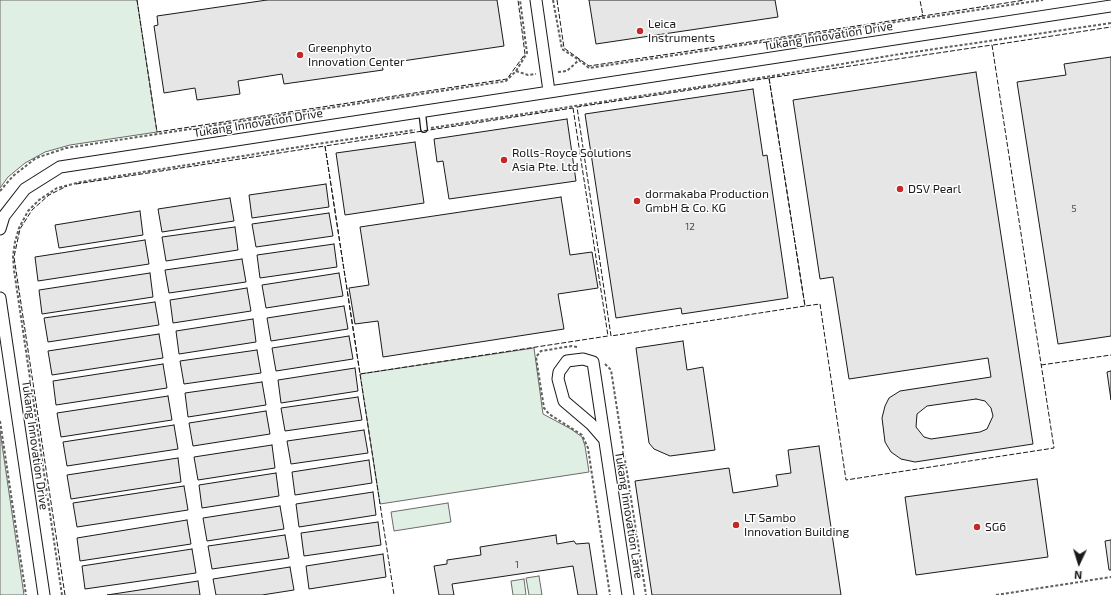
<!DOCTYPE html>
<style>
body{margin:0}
#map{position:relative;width:1111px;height:595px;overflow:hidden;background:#fff;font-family:"Exo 2",sans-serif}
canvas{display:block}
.north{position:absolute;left:1059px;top:543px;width:40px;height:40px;-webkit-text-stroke:3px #fff;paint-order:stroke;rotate:184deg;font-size:11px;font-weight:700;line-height:16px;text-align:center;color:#1a1a1a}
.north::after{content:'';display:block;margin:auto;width:14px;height:18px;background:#1a1a1a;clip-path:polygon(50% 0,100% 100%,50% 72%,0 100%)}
</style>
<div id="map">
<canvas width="1111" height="595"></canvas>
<div class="north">N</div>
</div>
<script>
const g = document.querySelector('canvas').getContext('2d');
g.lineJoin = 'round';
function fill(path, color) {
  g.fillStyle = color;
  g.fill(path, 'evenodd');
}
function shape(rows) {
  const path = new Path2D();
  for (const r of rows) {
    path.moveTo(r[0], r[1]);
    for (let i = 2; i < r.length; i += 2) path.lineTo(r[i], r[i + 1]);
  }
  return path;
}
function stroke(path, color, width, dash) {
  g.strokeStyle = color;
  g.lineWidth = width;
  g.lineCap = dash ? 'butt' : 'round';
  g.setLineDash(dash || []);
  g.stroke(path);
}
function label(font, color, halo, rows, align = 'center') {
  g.font = font + ' "Exo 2",sans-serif';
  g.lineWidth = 3;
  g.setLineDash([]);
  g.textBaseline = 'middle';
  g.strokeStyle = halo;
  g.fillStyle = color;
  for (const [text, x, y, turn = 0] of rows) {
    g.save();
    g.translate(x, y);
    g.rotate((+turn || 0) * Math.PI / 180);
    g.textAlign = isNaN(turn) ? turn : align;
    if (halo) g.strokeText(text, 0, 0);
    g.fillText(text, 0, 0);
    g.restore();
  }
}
const green = shape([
 [0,0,137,0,157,132,70,145,45,152,25,163,8,177,0,188,0,0],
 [534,348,543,414,571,429,582,437,585,446,589,472,380,504,360,374,534,348],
 [0,431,24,595,0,595,0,431],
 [448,503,451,522,394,531,391,512,448,503],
 [539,576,542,595,529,595,526,578,539,576],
 [524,579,526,595,513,595,511,581,524,579]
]);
const building = shape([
 [267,0,497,0,504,46,382,64,383,70,284,84,282,74,238,81,240,94,197,100,195,88,164,93,154,26,158,25,157,16,267,0],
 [589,0,775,0,778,17,596,44,589,0],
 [1111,57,1111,336,1058,344,1017,82,1066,75,1064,64,1111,57],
 [976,72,1033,444,915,462,901,459,891,452,885,442,882,418,885,406,889,398,900,391,991,377,988,358,849,379,833,277,820,279,793,100,976,72],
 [976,399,985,401,991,408,993,416,987,429,980,432,931,439,924,437,916,427,917,414,927,406,976,399],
 [753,89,763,156,767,155,788,298,682,314,681,308,616,318,585,114,753,89],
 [567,119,576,181,449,199,443,161,437,162,434,139,567,119],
 [415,142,424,203,345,215,336,153,415,142],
 [326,184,329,207,252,218,249,195,326,184],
 [561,197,570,255,592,252,598,288,558,294,564,329,383,357,378,321,355,324,349,288,369,285,360,227,561,197],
 [230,198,234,221,162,232,158,209,230,198],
 [140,211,143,235,59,248,55,225,140,211],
 [329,213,333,236,256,247,252,224,329,213],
 [235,227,238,250,166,261,162,237,235,227],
 [145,240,149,264,38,281,35,257,145,240],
 [334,244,337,267,260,278,257,255,334,244],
 [242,259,246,282,169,293,165,270,242,259],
 [150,273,153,297,42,314,39,290,150,273],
 [339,273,343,296,266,308,262,285,339,273],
 [247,288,251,311,173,323,170,300,247,288],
 [155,302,159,325,48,342,44,318,155,302],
 [344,306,348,329,271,341,267,318,344,306],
 [253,319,256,342,179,354,176,331,253,319],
 [159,334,163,358,52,375,48,351,159,334],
 [349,336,353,359,276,371,272,348,349,336],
 [683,341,687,370,703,367,715,450,670,456,654,449,649,443,636,348,683,341],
 [257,350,261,373,184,384,180,361,257,350],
 [163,364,167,388,56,405,53,381,163,364],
 [355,368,358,391,281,403,278,380,355,368],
 [1111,371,1111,400,1107,372,1111,371],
 [262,382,266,405,188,417,185,393,262,382],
 [168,396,172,420,61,437,57,413,168,396],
 [358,397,362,420,285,431,281,408,358,397],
 [266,411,270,434,193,446,189,423,266,411],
 [174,425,178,449,67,466,63,442,174,425],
 [364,430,368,453,291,464,287,441,364,430],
 [272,445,275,468,198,480,194,457,272,445],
 [819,446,841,595,652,595,635,481,729,468,733,493,778,486,776,475,791,473,788,450,819,446],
 [178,458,181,482,71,499,67,475,178,458],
 [369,460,372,483,295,495,292,472,369,460],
 [276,473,279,496,202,508,199,485,276,473],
 [1037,479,1048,557,916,575,905,497,1037,479],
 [184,486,188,510,77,527,73,503,184,486],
 [373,492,376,515,299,527,296,504,373,492],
 [280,506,284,529,207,541,203,518,280,506],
 [187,520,191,544,80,561,77,538,187,520],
 [378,522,381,545,304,556,301,533,378,522],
 [285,535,289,558,212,569,208,546,285,535],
 [556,535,557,544,574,541,576,544,589,543,597,595,578,595,573,566,452,584,454,595,439,595,434,566,447,564,447,560,481,555,480,547,556,535],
 [1111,540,1111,570,1109,570,1105,541,1111,540],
 [192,549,196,573,85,589,82,566,192,549],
 [383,554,386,577,309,589,306,566,383,554],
 [290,567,294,590,262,595,216,595,213,579,290,567],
 [198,581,200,595,107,595,198,581]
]);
const path = shape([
 [553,0,562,49,579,60],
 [516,71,528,75,536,74],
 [558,72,567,71,579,60,589,68,1043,0],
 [431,128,778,75,894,55,1111,23],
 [0,191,13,176,36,158,66,148,506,81,516,71,527,53,520,0],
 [577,347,572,346,541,351,536,357,544,408,549,414,582,435,588,448,610,595],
 [605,364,611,370,646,595],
 [0,421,26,595],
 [62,595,14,270,13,256,15,242,19,228,28,211,39,200,57,188,81,182,330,142,415,130],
 [996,595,1111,577]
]);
const service = shape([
 [422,111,424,129]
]);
const minor = shape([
 [536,0,549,91],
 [0,229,4,216,25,189,60,167,1111,6],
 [0,298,44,595],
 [604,439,591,424,564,401,558,379,559,372,567,361,583,359,593,362,628,595]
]);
const fence = shape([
 [137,0,157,132,507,79,525,54,518,0],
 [557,0,564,48,589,66,923,16,920,0],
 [922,14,923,16,1025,0],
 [992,45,1054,448,846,480,820,304,805,306,769,78,992,45],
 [993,45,1111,27],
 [769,78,805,306,611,336,577,107,769,78],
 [573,108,608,336,360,374,325,146,573,108],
 [76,184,325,146,394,595],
 [1041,365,1111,355],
 [65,595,14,257,20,229,32,210,49,195,67,186]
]);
const markers = [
 [640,31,4,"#c62828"],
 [300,55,4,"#c62828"],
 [504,160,4,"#c62828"],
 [900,189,4,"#c62828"],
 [637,201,4,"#c62828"],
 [736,525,4,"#c62828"],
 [977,527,4,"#c62828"]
];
const numberNames = [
 ["5",1074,209],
 ["12",690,227],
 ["1",517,565]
];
const poiNames = [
 ["Leica",648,24],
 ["Instruments",648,38],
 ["Greenphyto",308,48],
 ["Innovation Center",308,62],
 ["Rolls-Royce Solutions",512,153],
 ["Asia Pte. Ltd",512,167],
 ["DSV Pearl",908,189],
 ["dormakaba Production",645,194],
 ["GmbH & Co. KG",645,208],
 ["LT Sambo",744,518],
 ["Innovation Building",744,532],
 ["SG6",985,527]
];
const streetNames = [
 ["Tukang Innovation Drive",828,36,-9],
 ["Tukang Innovation Drive",258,123,-9],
 ["Tukang Innovation Drive",35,445,82],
 ["Tukang Innovation Lane",629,515,81]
];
fill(green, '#e0efe3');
stroke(green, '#6a6a6a', 1);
fill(building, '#e6e6e6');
stroke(building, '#1a1a1a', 1);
stroke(service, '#1a1a1a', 8);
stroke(minor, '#1a1a1a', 13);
stroke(path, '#5f5f5f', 2, [3, 2]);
stroke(service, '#fff', 5.5);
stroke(minor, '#fff', 11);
stroke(fence, '#1a1a1a', 1, [5, 2]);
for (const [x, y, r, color] of markers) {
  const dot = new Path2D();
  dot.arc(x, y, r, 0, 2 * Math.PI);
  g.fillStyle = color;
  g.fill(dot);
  stroke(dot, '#fff', 1.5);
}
label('10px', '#4d4d4d', null, numberNames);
label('12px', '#1a1a1a', '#fff', poiNames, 'left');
label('12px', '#1a1a1a', '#fff', streetNames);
</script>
